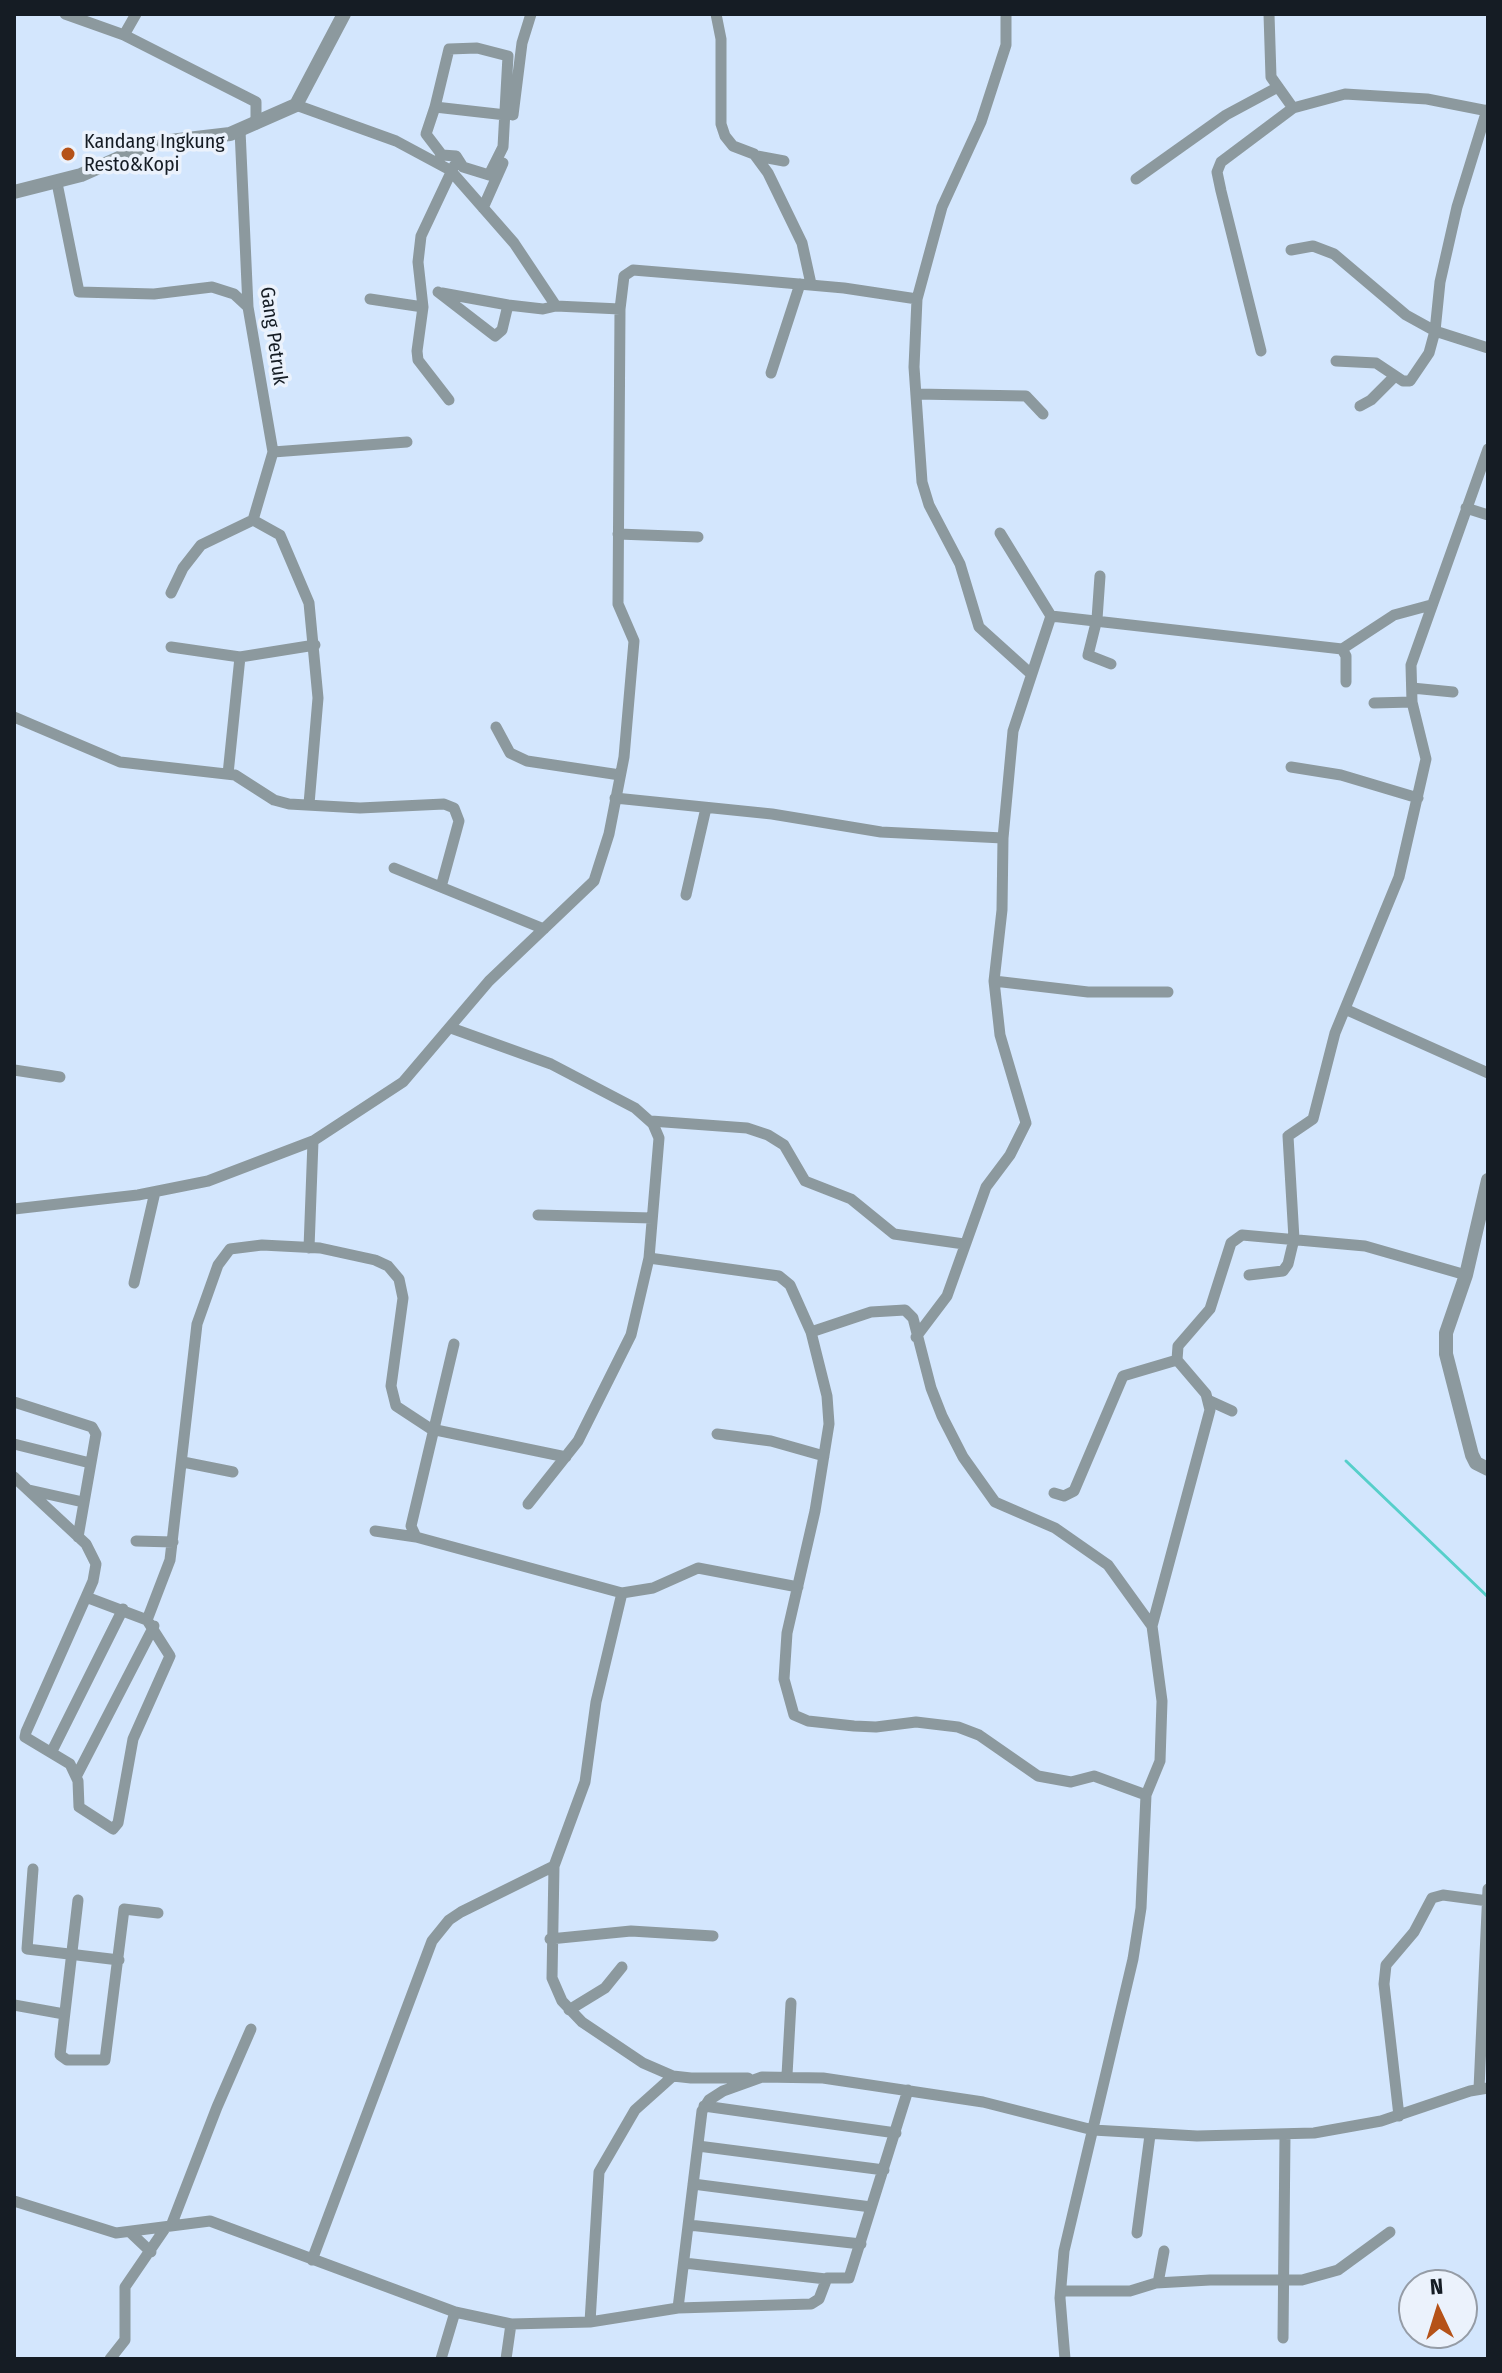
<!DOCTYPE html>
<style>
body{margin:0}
#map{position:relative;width:1502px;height:2373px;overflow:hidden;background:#d3e6fd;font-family:"Fira Sans Condensed",sans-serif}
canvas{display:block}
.frame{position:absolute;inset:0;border:16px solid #151c24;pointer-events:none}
.north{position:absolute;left:1398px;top:2269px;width:80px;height:80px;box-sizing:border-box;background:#ebf2fc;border:2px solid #959ca6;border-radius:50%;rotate:356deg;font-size:22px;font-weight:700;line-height:32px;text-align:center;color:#151c24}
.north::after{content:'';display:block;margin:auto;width:28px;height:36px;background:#b55218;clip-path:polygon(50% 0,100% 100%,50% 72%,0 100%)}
</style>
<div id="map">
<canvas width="1502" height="2373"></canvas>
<div class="frame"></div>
<div class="north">N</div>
</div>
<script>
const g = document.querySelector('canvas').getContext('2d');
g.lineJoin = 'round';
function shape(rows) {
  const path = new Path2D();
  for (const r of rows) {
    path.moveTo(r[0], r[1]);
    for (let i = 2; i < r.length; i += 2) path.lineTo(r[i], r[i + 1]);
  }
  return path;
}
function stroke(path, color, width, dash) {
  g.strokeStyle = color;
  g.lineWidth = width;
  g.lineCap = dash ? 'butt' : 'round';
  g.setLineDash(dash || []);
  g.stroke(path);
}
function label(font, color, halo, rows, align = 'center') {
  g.font = font + ' "Fira Sans Condensed",sans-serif';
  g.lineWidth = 7;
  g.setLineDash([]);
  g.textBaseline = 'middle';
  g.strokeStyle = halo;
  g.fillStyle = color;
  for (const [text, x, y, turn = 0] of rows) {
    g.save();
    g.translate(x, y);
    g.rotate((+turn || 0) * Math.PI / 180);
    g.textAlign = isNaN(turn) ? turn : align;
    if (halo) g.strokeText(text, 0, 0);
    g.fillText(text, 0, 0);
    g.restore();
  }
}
const stream = shape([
 [1346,1461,1488,1597]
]);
const minor = shape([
 [65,14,124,35,256,102,256,124],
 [716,14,721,39,721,124,725,136,733,146,754,154,768,173,802,243,811,284],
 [1269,14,1271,77,1293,108],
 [124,35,136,14],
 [296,105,396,141,450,170,514,243,556,306,620,309],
 [435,107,449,49,477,48,508,56,503,147,489,175,463,167,456,156,442,155],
 [1487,110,1457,207,1440,282,1435,331,1488,348],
 [513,115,522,43,531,14],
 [240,130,248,307,273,452,253,520,280,535,309,603,318,698,309,804],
 [757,156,784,161],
 [438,161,442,155,426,134,435,107,506,115],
 [1136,179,1226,115,1278,87],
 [57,183,79,292,154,294,212,287,234,294,248,307],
 [483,208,503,163],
 [1291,250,1313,246,1334,254,1406,315,1435,331,1429,353,1410,381,1403,381,1376,363,1336,361],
 [438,292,495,336,502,330,508,305,543,309,556,306],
 [442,293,508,305],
 [370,299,423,307],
 [917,299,914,367,922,482,929,505,960,564,979,627,1030,673],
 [1261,351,1221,191,1217,172,1221,162,1293,108,1345,94,1427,99,1488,111],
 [771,373,800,284],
 [916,394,1026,396,1043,414],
 [449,400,418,360,417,351,423,307,418,262,421,236,454,166],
 [1360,406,1371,400,1395,376],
 [273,452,407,442],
 [1466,508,1488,515],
 [1000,533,1051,616],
 [618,534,698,537],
 [1100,576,1097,619,1088,655,1111,664],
 [171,593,183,568,201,545,253,520],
 [171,647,240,657,315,645],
 [1342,649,1394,615,1431,605],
 [1412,688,1453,692],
 [1374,703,1412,702],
 [14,717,120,762,235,775,274,800,289,804,360,808,444,804,454,808,459,821,441,887],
 [496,727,510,753,527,761,620,775],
 [1291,767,1341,775,1418,798],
 [228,774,240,657],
 [615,798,772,814,881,832,1003,838,1013,731,1051,616,1342,649,1346,656,1346,682],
 [1003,838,1002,910,994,981,1088,992,1168,992],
 [394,868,544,929],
 [686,895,706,808],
 [1345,1009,1488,1073],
 [451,1028,551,1064,635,1108,653,1124,659,1138,649,1258,631,1335,578,1441,528,1504],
 [14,1070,60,1077],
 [651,1121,747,1128,768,1135,784,1145,805,1181,851,1199,894,1234,964,1244],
 [14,1209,138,1195,208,1181,313,1141,403,1082,489,981,594,881,609,834,624,757,634,641,618,604,620,309,624,276,633,270,731,278,844,288,917,299,942,207,981,122,1006,45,1006,14],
 [538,1215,652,1218],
 [309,1248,313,1141],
 [649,1258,779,1276,790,1285,811,1332,871,1312,905,1310,913,1318,931,1388,942,1416,963,1457,995,1502,1055,1528,1108,1565,1152,1626],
 [1249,1275,1283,1271,1288,1264,1294,1239,1288,1136,1313,1119,1335,1033,1399,877,1426,759,1412,702,1411,665,1488,449],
 [134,1283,155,1192],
 [811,1332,827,1396,829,1424,815,1511,787,1633,784,1679,794,1715,808,1721,854,1726,876,1727,916,1722,958,1727,979,1735,1038,1776,1071,1782,1094,1776,1146,1795],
 [916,1337,947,1296,986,1187,1010,1155,1026,1123,1000,1035,994,981],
 [454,1344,411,1526,416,1537,622,1593,653,1588,698,1568,798,1587],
 [1210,1401,1232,1411],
 [14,1402,92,1427,96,1434,78,1537],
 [717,1434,771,1441,824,1456],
 [14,1444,90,1463],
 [183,1462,233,1472],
 [14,1477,86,1544,96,1564,93,1581,86,1597,26,1732,25,1737,70,1764,78,1781,79,1807,113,1829,118,1823,133,1739,170,1656,147,1620,86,1597],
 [29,1490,83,1502],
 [1054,1493,1064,1496,1074,1491,1123,1376,1177,1360],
 [375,1531,416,1537],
 [136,1541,173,1542],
 [622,1593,596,1702,585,1782,554,1866,552,1978,562,2001,582,2022,643,2063,673,2076,691,2078,748,2078],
 [147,1620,170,1560,197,1324,218,1265,230,1249,262,1245,320,1248,375,1260,388,1266,399,1279,403,1298,391,1386,396,1406,431,1429,566,1457],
 [52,1751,123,1609],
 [77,1775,154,1626],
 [33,1869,27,1949,119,1960],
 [78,1900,60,2055,67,2060,105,2060,124,1909,158,1913],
 [550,1939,631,1931,713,1936],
 [14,2005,64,2014],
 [569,2010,605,1988,622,1967],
 [787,2075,791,2003],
 [1479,2089,1488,1889],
 [704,2106,896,2133],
 [1399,2116,1384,1984,1386,1965,1414,1932,1432,1898,1443,1895,1488,1901],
 [698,2146,884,2170],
 [693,2184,871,2207],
 [14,2201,116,2233,210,2221,455,2312,511,2324,590,2322,678,2308,702,2111,709,2100,723,2091,762,2077,823,2078,983,2102,1093,2130,1197,2136,1314,2133,1381,2121,1470,2091,1488,2088],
 [689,2225,861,2244],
 [171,2226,217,2107,251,2029],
 [131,2233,151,2252],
 [1137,2233,1150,2135],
 [312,2260,432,1941,449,1920,461,1912,554,1866],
 [684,2263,826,2279],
 [1158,2283,1164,2251],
 [1061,2291,1130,2291,1156,2283,1210,2280,1302,2280,1338,2270,1390,2232],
 [678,2308,811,2304,819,2299,827,2278,849,2278,908,2090],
 [590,2322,599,2172,635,2110,673,2076],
 [1283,2338,1285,2135],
 [110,2359,125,2340,125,2287,166,2227],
 [441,2359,455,2312],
 [506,2359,511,2324],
 [1065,2359,1060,2298,1064,2251,1133,1959,1141,1908,1146,1795,1160,1761,1162,1701,1152,1626,1210,1410,1206,1394,1177,1360,1178,1346,1210,1309,1231,1243,1242,1235,1365,1246,1466,1275]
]);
const tertiary = shape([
 [14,192,81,175,153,143,230,134,296,105,344,14],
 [1488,1180,1466,1275,1446,1333,1446,1354,1472,1455,1476,1463,1488,1469]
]);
const markers = [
 [68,154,8,"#b55218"]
];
const poiNames = [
 ["Kandang Ingkung",84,142],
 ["Resto&Kopi",84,165]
];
const streetNames = [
 ["Gang Petruk",273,336,82]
];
stroke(stream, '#56cfca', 3);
stroke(minor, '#8c999e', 11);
stroke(tertiary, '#8c999e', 14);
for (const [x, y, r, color] of markers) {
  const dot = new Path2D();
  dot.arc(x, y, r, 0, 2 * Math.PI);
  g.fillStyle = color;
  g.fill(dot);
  stroke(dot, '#ebf2fc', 3);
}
label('20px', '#151c24', '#ebf2fc', poiNames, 'left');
label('20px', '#151c24', '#ebf2fc', streetNames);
</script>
